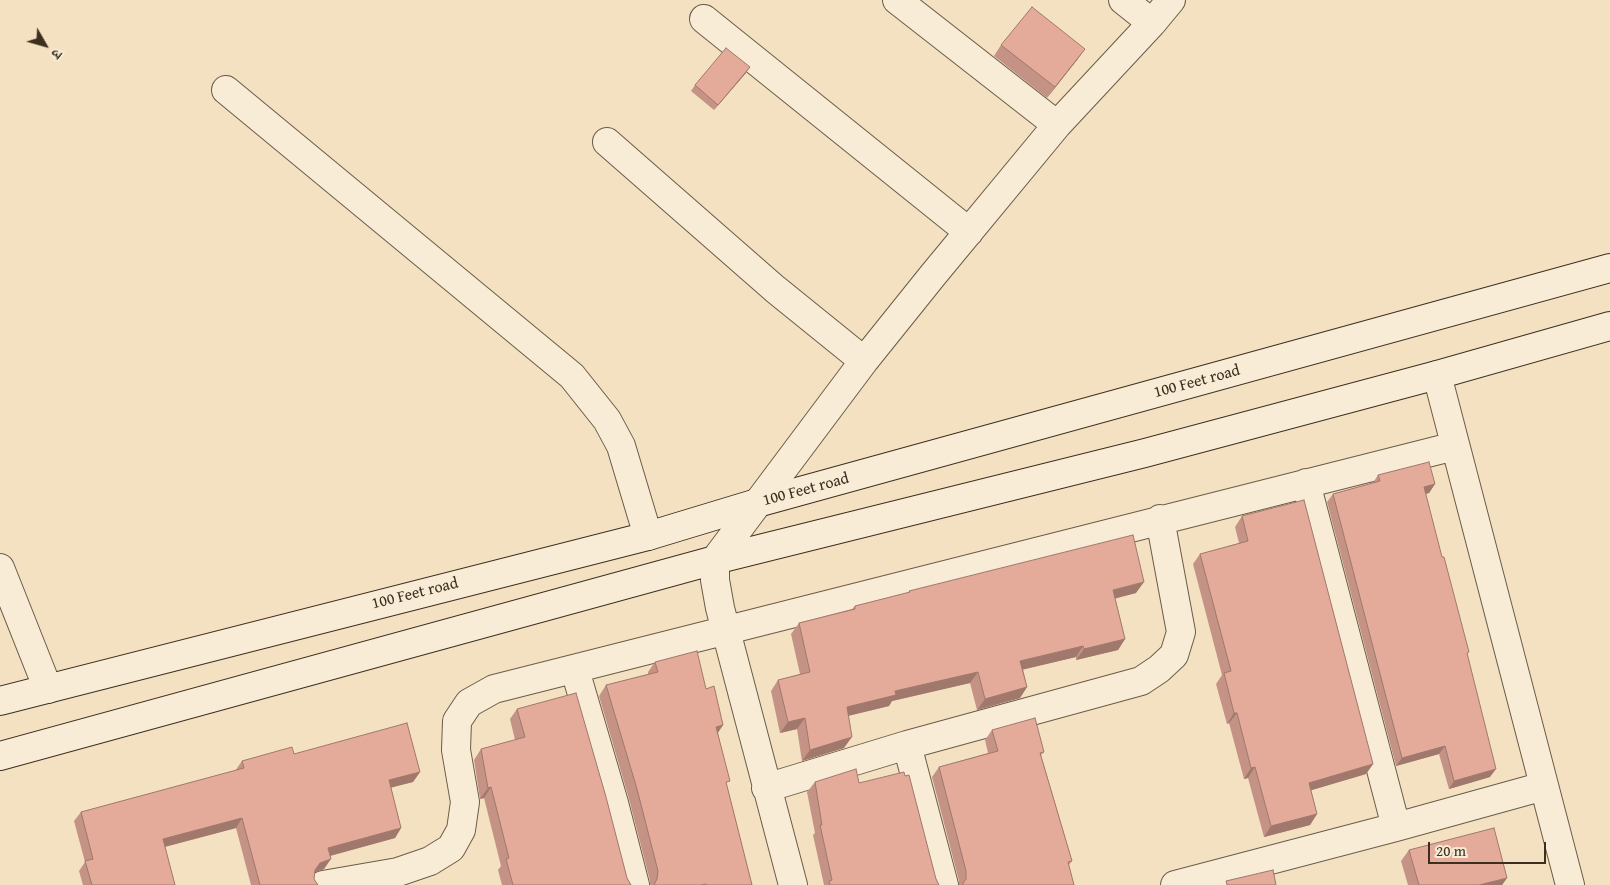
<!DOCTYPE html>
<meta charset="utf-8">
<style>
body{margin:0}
#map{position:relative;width:1610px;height:885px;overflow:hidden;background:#f4e1c1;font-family:"Gentium Book Plus","Noto Serif Devanagari",serif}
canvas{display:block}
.north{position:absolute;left:20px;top:20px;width:50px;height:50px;-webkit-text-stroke:4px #f8ecd7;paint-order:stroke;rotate:128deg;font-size:14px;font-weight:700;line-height:20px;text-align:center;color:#3c2f1f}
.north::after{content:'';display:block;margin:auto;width:18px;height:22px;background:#3c2f1f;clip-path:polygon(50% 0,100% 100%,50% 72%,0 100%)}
.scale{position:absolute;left:1428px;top:842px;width:118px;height:22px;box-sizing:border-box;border:2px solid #3c2f1f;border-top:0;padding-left:6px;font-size:15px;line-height:18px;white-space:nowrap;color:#3c2f1f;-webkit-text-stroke:4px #f8ecd7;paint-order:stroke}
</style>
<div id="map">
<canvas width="1610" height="885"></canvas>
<div class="north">उ</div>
<div class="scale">20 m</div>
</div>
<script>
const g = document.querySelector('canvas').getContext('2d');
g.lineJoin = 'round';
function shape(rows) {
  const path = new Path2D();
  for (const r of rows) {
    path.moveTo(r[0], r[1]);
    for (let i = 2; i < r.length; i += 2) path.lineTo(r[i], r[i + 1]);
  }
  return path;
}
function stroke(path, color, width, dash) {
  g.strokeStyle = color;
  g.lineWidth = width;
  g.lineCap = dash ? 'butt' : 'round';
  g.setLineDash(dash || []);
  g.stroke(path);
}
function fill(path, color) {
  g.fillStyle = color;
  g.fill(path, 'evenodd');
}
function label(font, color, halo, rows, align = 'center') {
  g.font = font + ' "Gentium Book Plus",serif';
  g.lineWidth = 4;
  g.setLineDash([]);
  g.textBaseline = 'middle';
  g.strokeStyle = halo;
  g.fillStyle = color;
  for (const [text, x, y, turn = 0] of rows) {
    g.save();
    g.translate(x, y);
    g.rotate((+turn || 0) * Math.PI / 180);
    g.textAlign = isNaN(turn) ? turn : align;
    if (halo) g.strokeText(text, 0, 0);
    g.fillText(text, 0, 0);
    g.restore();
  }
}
const street = shape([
 [897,0,1057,125],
 [1123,0,1152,23],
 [704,19,969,232],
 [226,90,572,376,607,420,621,446,648,536],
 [607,142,775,289,864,361],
 [1437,375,1570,885],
 [1306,483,1396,827],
 [0,568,48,689],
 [575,670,614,803,635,885],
 [907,745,944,885],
 [766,788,907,745,1141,681,1159,669,1174,655,1181,632,1160,519],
 [323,885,398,872,430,861,451,848,461,830,465,802,456,750,457,721,469,703,494,689,1455,446],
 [793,885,720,608,715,580,715,560,864,361,933,275,1057,125,1152,23,1171,0],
 [1175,885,1396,827,1544,786]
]);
const secondary = shape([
 [0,701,648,536,757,503,1610,268],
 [0,756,715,560,1145,453,1437,375,1610,326]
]);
const wall = shape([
 [1001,45,1085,49,1077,60,1047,98,994,56],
 [746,73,714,110,691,91,695,85],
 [1378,475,1435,484,1429,493,1425,494,1467,655,1490,777,1449,789,1439,754,1396,766,1327,502,1333,494,1373,483],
 [1242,516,1373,764,1366,774,1311,790,1317,814,1310,825,1264,837,1248,778,1244,779,1229,723,1227,724,1216,684,1222,675,1193,564,1200,554,1239,543,1235,527],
 [909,591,1136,593,1115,598,1125,639,1118,650,1076,660,1076,657,1023,669,1027,687,1020,698,977,710,970,683,892,701,889,706,848,716,844,748,802,761,797,729,780,733,771,691,778,680,800,674,791,634,799,623,852,609,855,606,908,593],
 [655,662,706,689,723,725,718,733,727,786,752,885,650,885,650,881,629,799,599,696,606,685,648,674,648,672],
 [517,709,627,878,631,885,502,885,498,870,501,866,484,798,480,799,474,760,481,749,515,740,510,719],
 [992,730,1044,752,1041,755,1072,861,1068,866,1074,885,959,885,959,881,932,777,939,767,988,753,985,740],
 [294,754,420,772,413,782,391,787,401,828,395,838,330,856,324,869,315,872,314,879,318,885,251,885,236,828,165,847,175,885,83,885,79,871,85,862,74,821,81,812,235,771,242,761],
 [815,782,859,783,936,879,939,885,824,885,813,835,815,833,807,792],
 [1409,850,1507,878,1502,885,1408,885,1401,861]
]);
const shadedWall = shape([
 [1085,49,1077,60,1047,98,1055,87],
 [750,67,746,73,714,110,718,105],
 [1435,484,1429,493,1418,496,1424,487],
 [1144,582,1136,593,1106,601,1113,590],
 [1125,639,1118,650,1076,660,1084,649],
 [1083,646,1076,657,1013,672,1020,661],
 [978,672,970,683,892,701,889,706,839,718,847,707,895,691],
 [1027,687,1020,698,977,710,985,699],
 [1234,713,1237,713,1229,723,1227,724],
 [805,718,797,729,780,733,788,722],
 [723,725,716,735,716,727],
 [852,737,844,748,802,761,810,750],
 [1445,746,1439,754,1396,766,1402,758],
 [1373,764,1366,774,1302,793,1309,783],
 [1255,767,1248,778,1244,779,1251,768],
 [1496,769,1490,777,1449,789,1454,781],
 [420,772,413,782,382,790,389,780],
 [491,787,484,798,480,799,488,788],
 [1317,814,1310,825,1264,837,1271,826],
 [242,818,236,828,156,849,163,839],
 [401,828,395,838,322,858,328,848],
 [331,859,324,869,313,873,320,863],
 [1507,878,1502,885,1479,885]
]);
const building = shape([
 [1032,7,1085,49,1055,87,1001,45,1032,7],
 [726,48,750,67,718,105,695,85,726,48],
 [1429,462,1435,484,1424,487,1442,557,1444,557,1469,652,1467,653,1496,769,1454,781,1445,746,1402,758,1333,494,1380,481,1378,475,1429,462],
 [1304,500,1373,764,1309,783,1317,814,1271,826,1255,767,1251,768,1237,713,1234,713,1224,673,1231,671,1200,554,1248,541,1242,516,1304,500],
 [1133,535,1144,582,1113,590,1125,639,1084,649,1083,646,1020,661,1027,687,985,699,978,672,895,691,896,695,847,707,852,737,810,750,805,718,788,722,778,680,810,672,799,623,855,609,855,606,910,592,909,591,1133,535],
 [697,651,706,689,714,686,723,725,716,727,730,781,726,782,752,885,706,885,706,884,701,885,654,885,657,879,658,871,637,789,606,685,658,672,655,662,697,651],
 [576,693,606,797,627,878,631,885,513,885,506,859,509,858,491,787,488,788,481,749,525,737,517,709,576,693],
 [1035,718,1044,752,1040,753,1072,861,1068,862,1074,885,962,885,966,879,966,871,939,767,998,751,992,730,1035,718],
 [407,723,420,772,389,780,401,828,328,848,331,859,320,863,315,870,314,879,318,885,260,885,242,818,163,839,175,885,92,885,85,861,93,859,81,812,244,768,242,761,292,747,294,754,407,723],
 [856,769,859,783,904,772,905,776,909,775,936,879,939,885,830,885,829,881,832,880,820,825,822,825,815,782,856,769],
 [1494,828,1507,878,1479,885,1419,885,1409,850,1494,828],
 [1273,870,1276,885,1227,885,1226,881,1273,870]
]);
const streetNames = [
 ["100 Feet road",1197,382,-15],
 ["100 Feet road",806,490,-15],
 ["100 Feet road",415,594,-14]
];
stroke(street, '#6a5c48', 30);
stroke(secondary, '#3c2f1f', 30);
stroke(street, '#f8ecd7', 28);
stroke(secondary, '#f8ecd7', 28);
fill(wall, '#c49385');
fill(shadedWall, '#a0786c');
fill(building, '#e4ab9b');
stroke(building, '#a0786c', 1);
label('16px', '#3c2f1f', '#f8ecd7', streetNames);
</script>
